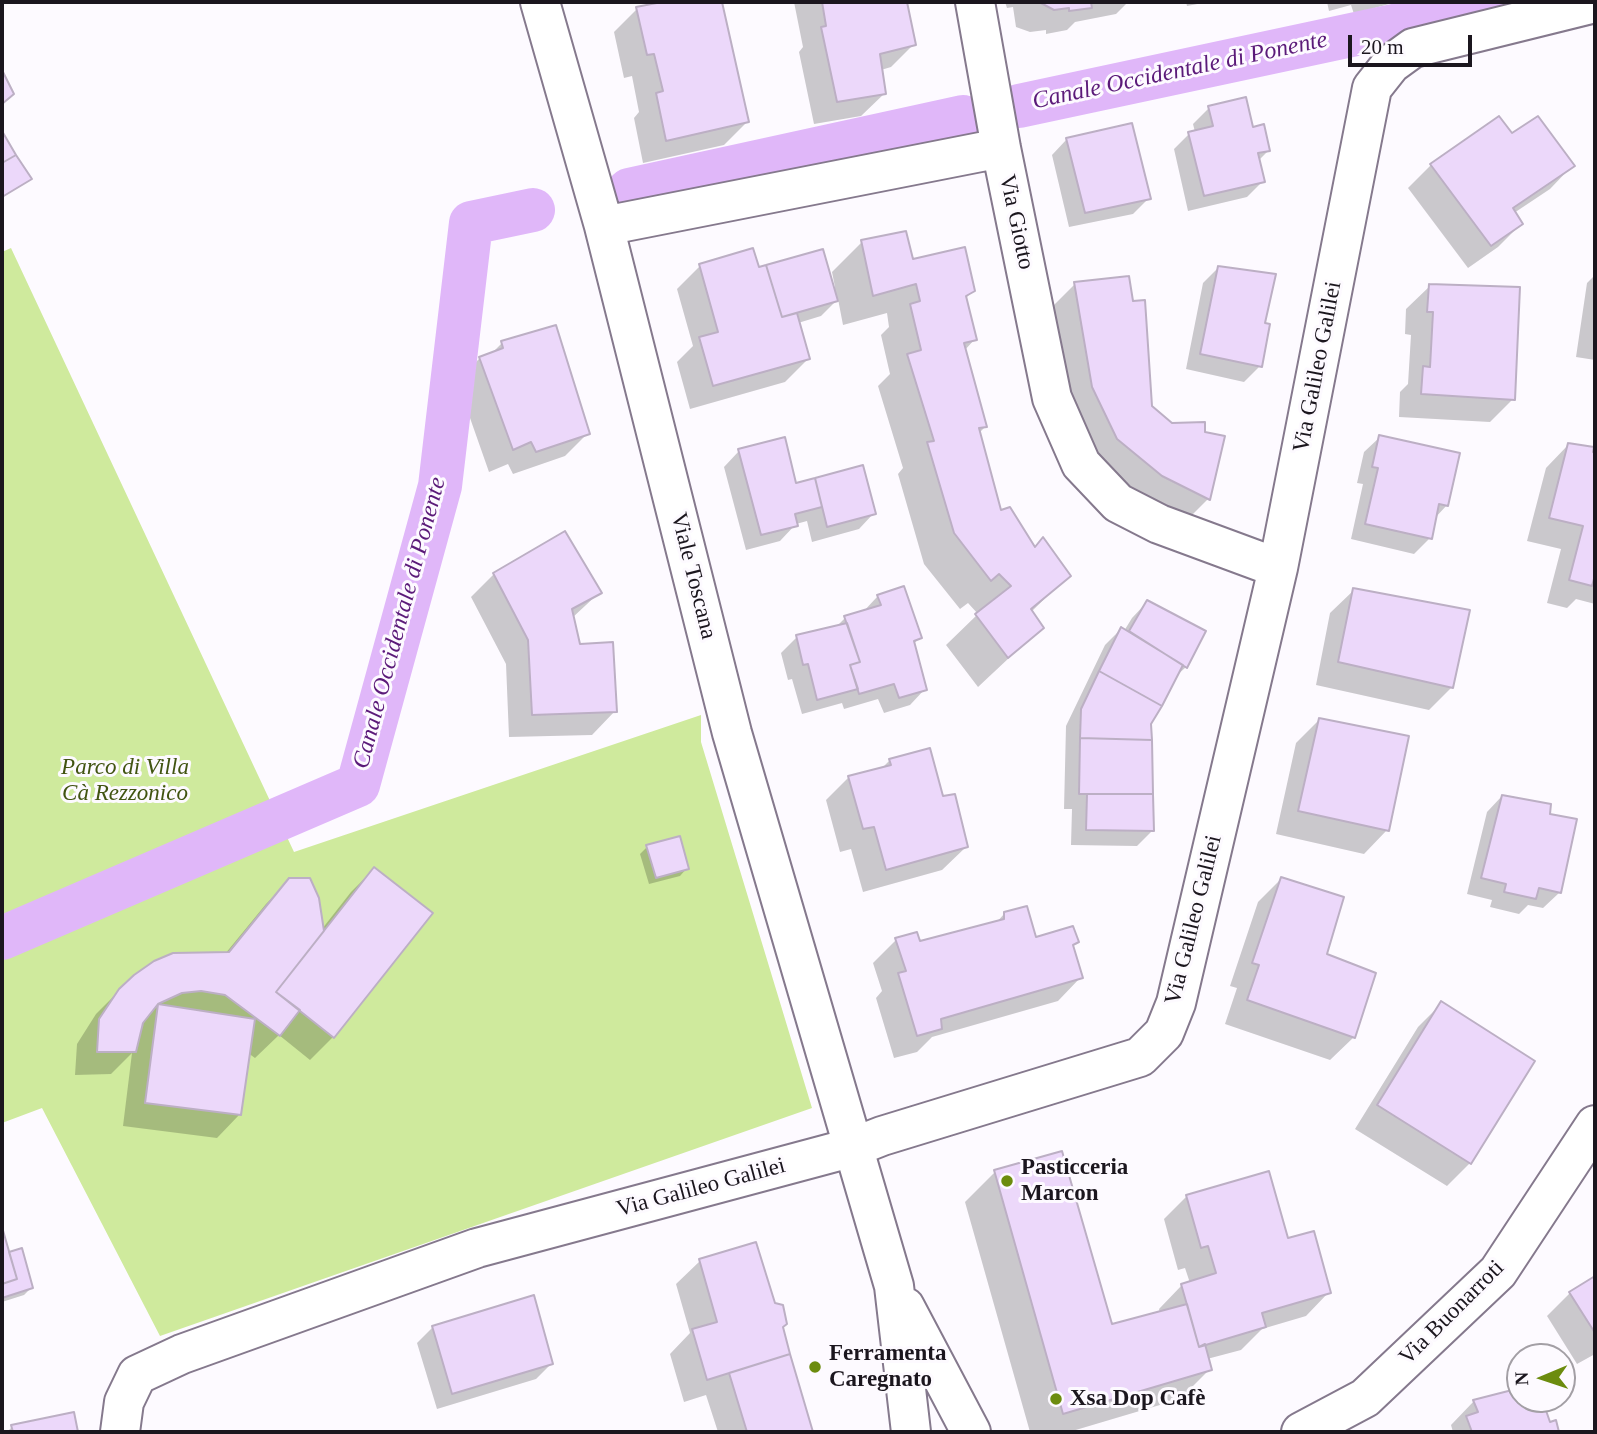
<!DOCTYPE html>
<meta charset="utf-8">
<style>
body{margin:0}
#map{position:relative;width:1597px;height:1434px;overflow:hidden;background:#fdfaff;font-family:Georgia,serif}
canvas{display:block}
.frame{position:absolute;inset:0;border:4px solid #1b161e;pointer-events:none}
.north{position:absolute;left:1506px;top:1343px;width:70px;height:70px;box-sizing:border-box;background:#fdfaff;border:2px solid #a39fa5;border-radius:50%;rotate:268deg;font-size:19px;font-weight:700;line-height:28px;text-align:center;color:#1b161e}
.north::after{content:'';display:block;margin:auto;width:24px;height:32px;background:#6c8c0e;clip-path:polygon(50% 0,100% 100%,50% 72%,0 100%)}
.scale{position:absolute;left:1348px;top:35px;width:124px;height:32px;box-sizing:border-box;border:4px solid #1b161e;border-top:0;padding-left:9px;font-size:21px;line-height:24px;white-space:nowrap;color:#1b161e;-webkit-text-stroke:5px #fdfaff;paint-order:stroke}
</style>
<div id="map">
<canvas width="1597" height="1434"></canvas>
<div class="frame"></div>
<div class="north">N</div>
<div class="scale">20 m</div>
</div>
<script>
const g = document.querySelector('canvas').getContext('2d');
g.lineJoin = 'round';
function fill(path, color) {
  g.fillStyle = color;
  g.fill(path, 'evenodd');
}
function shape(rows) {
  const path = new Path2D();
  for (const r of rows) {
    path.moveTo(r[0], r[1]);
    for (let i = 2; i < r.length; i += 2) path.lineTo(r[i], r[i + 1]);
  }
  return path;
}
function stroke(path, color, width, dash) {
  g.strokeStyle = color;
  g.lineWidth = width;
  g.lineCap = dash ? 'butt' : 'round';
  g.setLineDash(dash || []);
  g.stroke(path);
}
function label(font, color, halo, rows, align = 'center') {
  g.font = font + ' Georgia,serif';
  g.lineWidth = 6;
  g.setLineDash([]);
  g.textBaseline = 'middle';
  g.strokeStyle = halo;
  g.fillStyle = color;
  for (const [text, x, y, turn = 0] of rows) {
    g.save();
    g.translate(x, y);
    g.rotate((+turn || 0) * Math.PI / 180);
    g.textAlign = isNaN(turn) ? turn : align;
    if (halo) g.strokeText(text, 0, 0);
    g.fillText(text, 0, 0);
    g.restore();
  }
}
const green = shape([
 [11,248,294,852,701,715,701,742,812,1108,160,1336,42,1108,2,1123,2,252]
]);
const shadow = shape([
 [671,2,720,2,747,122,724,145,643,163,634,118,639,112,632,76,624,78,614,32,637,9],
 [794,2,905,2,914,44,891,67,881,70,885,93,861,116,814,124,799,52,803,47],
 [1005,2,1128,2,1116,14,1075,22,1067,30,1046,34,1046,30,1030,32,1016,27,1013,7,1007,8],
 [1186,2,1208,2,1187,6],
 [1327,2,1396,2,1354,14,1351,5,1329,11],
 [1209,108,1251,129,1268,151,1258,161,1263,181,1247,197,1188,211,1174,149,1189,134,1195,132,1193,124],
 [1499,118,1511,136,1573,165,1550,189,1514,213,1521,224,1498,247,1468,268,1408,188,1431,165],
 [2,134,29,179,2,198],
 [1067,139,1149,198,1133,214,1069,227,1052,155],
 [862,242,911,262,973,291,965,299,975,339,964,351,985,427,979,433,1000,512,1034,548,1068,576,1031,612,1041,628,978,687,946,645,978,614,968,603,960,609,924,564,898,474,903,468,878,386,890,374,881,335,889,327,887,313,843,325,838,299,821,316,798,323,808,359,785,382,690,409,677,362,693,346,677,289,700,266,758,269,833,288,835,287,832,272],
 [1219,267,1263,324,1260,366,1244,382,1186,369,1203,283],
 [1595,269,1595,360,1576,357,1587,283,1594,276],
 [1075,284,1150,407,1171,425,1223,438,1208,499,1185,522,1139,498,1094,462,1069,411,1052,307],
 [1430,286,1513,399,1490,422,1399,417,1400,392,1408,384,1411,335,1405,334,1406,309],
 [502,343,588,433,565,456,513,474,508,464,489,472,457,381,480,358,490,355],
 [1380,437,1447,505,1435,518,1430,538,1414,554,1351,539,1363,484,1357,483,1364,452],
 [1569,444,1595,454,1595,604,1576,599,1567,608,1547,603,1561,549,1527,541,1546,468],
 [739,451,795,485,862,467,874,513,859,529,812,542,807,521,796,524,780,541,746,550,724,467],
 [494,574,600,592,572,618,579,646,615,711,592,735,509,737,506,664,471,597],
 [903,588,920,638,913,644,925,689,910,705,884,713,878,699,844,709,842,703,802,714,792,679,788,680,781,653,797,637,835,628,845,618,862,613,877,597],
 [1354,590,1452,687,1429,710,1316,685,1330,613],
 [1147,602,1186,667,1174,678,1150,724,1153,830,1137,846,1071,845,1072,809,1064,809,1066,726,1105,645,1121,629,1124,631,1132,618],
 [1319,720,1387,830,1364,854,1276,834,1296,743],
 [890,760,941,798,966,847,942,870,863,892,851,849,840,852,826,800,849,777,881,769],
 [1502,796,1548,815,1559,893,1543,908,1528,905,1519,914,1490,907,1492,900,1467,894,1487,812],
 [647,847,687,868,680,876,649,884,640,854],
 [374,869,333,1037,310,1060,279,1035,255,1058,248,1053,240,1114,217,1138,123,1126,132,1053,111,1074,75,1075,77,1044,96,1014,120,990,225,954,266,904,290,880,322,929,351,892],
 [1281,879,1325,955,1354,1037,1330,1060,1225,1024,1237,988,1230,986,1258,902],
 [1004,914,1035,939,1077,942,1072,947,1081,977,1058,1001,932,1037,917,1052,894,1058,876,998,882,991,873,963,896,940,919,943,996,923],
 [1441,1004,1470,1163,1447,1186,1355,1129,1418,1027],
 [995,1172,1111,1326,1160,1313,1159,1309,1182,1285,1190,1283,1185,1268,1178,1270,1164,1219,1187,1196,1287,1240,1329,1292,1306,1316,1262,1329,1241,1350,1207,1359,1210,1369,1180,1399,1069,1432,1030,1432,965,1202],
 [2,1234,8,1256,31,1288,24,1295,2,1302],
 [700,1261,781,1328,811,1432,718,1432,706,1395,684,1402,670,1354,690,1333,676,1284],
 [1595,1278,1595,1354,1577,1364,1547,1316,1570,1293],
 [433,1327,551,1364,536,1379,437,1409,417,1343],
 [1520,1390,1520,1399,1540,1399,1549,1424,1555,1422,1557,1432,1453,1432,1451,1425,1474,1401],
 [73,1414,76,1432,7,1432,12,1427]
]);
const canal = shape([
 [1019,106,1506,2],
 [629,190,963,117],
 [2,938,358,785,440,486,471,223,533,210]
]);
const building = shape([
 [662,2,722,2,749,122,666,141,656,93,663,91,654,54,647,55,636,7,662,2],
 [822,2,907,2,916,45,880,54,886,94,837,102,821,27,826,26,822,2],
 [1039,2,1091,2,1092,8,1069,11,1069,8,1054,10,1039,2],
 [2,70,14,94,2,104,2,70],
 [1246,97,1253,127,1264,124,1270,151,1258,153,1265,182,1204,196,1188,132,1213,126,1208,106,1246,97],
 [1499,116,1512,133,1538,116,1575,166,1513,208,1523,224,1491,246,1430,164,1499,116],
 [1132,123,1151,199,1085,213,1066,138,1132,123],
 [2,131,16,155,2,163,2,131],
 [16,155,32,179,2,197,2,163,16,155],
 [906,231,913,259,965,247,975,291,966,296,977,340,964,343,987,427,979,428,1001,510,1010,507,1035,547,1043,537,1071,576,1031,609,1044,628,1008,658,975,614,1011,586,999,574,991,581,954,533,927,442,934,441,907,354,921,350,910,304,920,301,916,284,873,296,861,240,906,231],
 [753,248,759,267,766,265,782,317,797,313,810,359,713,386,699,337,718,332,699,264,753,248],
 [823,249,838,301,782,317,766,265,823,249],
 [1218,266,1276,274,1265,323,1270,324,1262,367,1200,354,1218,266],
 [1129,276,1133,301,1145,300,1152,406,1172,423,1205,422,1205,432,1225,436,1210,500,1162,476,1117,439,1092,387,1074,282,1129,276],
 [1429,284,1520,287,1515,400,1421,394,1423,366,1430,367,1433,312,1427,312,1429,284],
 [556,325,590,434,536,452,531,442,513,450,479,357,503,348,501,341,556,325],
 [1379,435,1460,453,1448,506,1439,504,1432,539,1365,524,1378,468,1372,467,1379,435],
 [785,437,796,483,815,478,822,507,795,514,798,526,761,535,738,449,785,437],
 [1568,443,1594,447,1593,452,1595,453,1595,575,1592,586,1569,580,1583,526,1549,518,1568,443],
 [863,465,876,514,827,527,815,478,863,465],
 [565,531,602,593,572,609,580,644,613,642,617,712,532,715,528,640,493,573,565,531],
 [904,586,922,638,914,641,927,690,899,698,894,684,859,694,850,665,860,662,844,616,881,605,877,595,904,586],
 [1353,588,1470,610,1453,688,1338,662,1353,588],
 [1147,600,1206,631,1187,668,1129,631,1147,600],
 [847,623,860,662,850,665,858,689,817,700,808,664,803,665,796,635,847,623],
 [1121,627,1183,665,1162,706,1099,671,1121,627],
 [1099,671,1162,706,1151,724,1152,740,1080,738,1081,709,1099,671],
 [1319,718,1409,736,1389,831,1298,811,1319,718],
 [1080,738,1152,740,1153,794,1079,794,1080,738],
 [930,748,943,796,955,794,968,847,886,870,874,827,863,829,848,776,891,765,889,759,930,748],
 [1087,794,1153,794,1154,831,1086,830,1087,794],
 [1502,795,1551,804,1550,814,1577,819,1561,893,1539,888,1536,899,1504,892,1506,884,1481,878,1502,795],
 [680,836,689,869,656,878,646,845,680,836],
 [374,867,433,913,334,1038,276,992,374,867],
 [1281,877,1344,897,1327,954,1376,973,1355,1038,1247,1000,1259,965,1252,963,1281,877],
 [289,878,310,878,319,898,324,931,276,992,300,1010,280,1036,225,995,201,991,182,993,158,1004,143,1023,136,1052,97,1052,99,1019,119,989,134,975,154,961,173,953,229,952,289,878],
 [1027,906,1036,937,1073,926,1079,942,1073,945,1083,978,941,1019,942,1029,917,1036,898,973,906,971,895,938,917,932,920,941,1004,919,1004,912,1027,906],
 [1441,1001,1535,1061,1471,1164,1377,1105,1441,1001],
 [158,1004,255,1019,241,1115,145,1103,158,1004],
 [1062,1151,1112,1324,1187,1304,1199,1347,1205,1344,1212,1370,1063,1414,994,1170,1062,1151],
 [1269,1171,1288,1238,1314,1231,1331,1293,1262,1313,1266,1327,1199,1347,1181,1284,1216,1273,1208,1246,1201,1248,1186,1195,1269,1171],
 [2,1227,17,1279,2,1284,2,1227],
 [756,1242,775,1303,783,1305,787,1324,783,1327,790,1354,707,1380,692,1329,717,1322,699,1259,756,1242],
 [22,1248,33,1288,2,1298,2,1284,17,1279,9,1252,22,1248],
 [1595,1276,1595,1333,1569,1292,1595,1276],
 [534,1295,553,1364,452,1394,432,1326,534,1295],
 [790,1354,813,1432,747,1432,729,1373,790,1354],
 [1520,1388,1520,1399,1542,1399,1550,1422,1556,1420,1559,1432,1472,1432,1466,1416,1478,1412,1473,1400,1520,1388],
 [74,1412,78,1432,13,1432,11,1425,74,1412]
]);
const minor = shape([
 [540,2,604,226,732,733,894,1286,911,1432],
 [975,2,1001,148,1052,398,1081,464,1118,503,1159,524,1278,568],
 [604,226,1001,148],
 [905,1307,971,1432],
 [120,1432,124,1402,137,1375,182,1354,477,1248,854,1147,882,1136,1140,1057,1164,1033,1176,1003,1278,568,1372,88,1391,64,1413,48,1595,3],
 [1301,1432,1365,1398,1498,1272,1595,1125]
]);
const markers = [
 [1007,1181,7,"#6c8c0e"],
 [815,1367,7,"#6c8c0e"],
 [1056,1399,7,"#6c8c0e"]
];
const streetNames = [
 ["Via Giotto",1016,222,78],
 ["Via Galileo Galilei",1318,367,-79],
 ["Viale Toscana",693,576,76],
 ["Via Galileo Galilei",1194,920,-76],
 ["Via Galileo Galilei",701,1188,-15],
 ["Via Buonarroti",1452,1313,-45]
];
const parkNames = [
 ["Parco di Villa",125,768],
 ["Cà Rezzonico",125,794]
];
const poiNames = [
 ["Pasticceria",1021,1168],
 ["Marcon",1021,1194],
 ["Ferramenta",829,1354],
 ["Caregnato",829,1380],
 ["Xsa Dop Cafè",1070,1399]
];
const waterNames = [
 ["Canale Occidentale di Ponente",1180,71,-12],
 ["Canale Occidentale di Ponente",400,623,-75]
];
fill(green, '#cfea9d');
fill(shadow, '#0003');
stroke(canal, '#e0b7f9', 44);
fill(building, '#ecd8fa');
stroke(building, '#bcafc4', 2);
stroke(minor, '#85798d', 42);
stroke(minor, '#fff', 38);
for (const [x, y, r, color] of markers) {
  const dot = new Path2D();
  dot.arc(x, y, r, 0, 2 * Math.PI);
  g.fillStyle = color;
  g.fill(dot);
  stroke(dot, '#fdfaff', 2.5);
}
label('23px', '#1b161e', '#fdfaff', streetNames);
label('italic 23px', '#415411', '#fdfaff', parkNames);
label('bold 23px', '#1b161e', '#fdfaff', poiNames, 'left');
label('italic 24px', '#5b1a79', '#fdfaff', waterNames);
</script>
